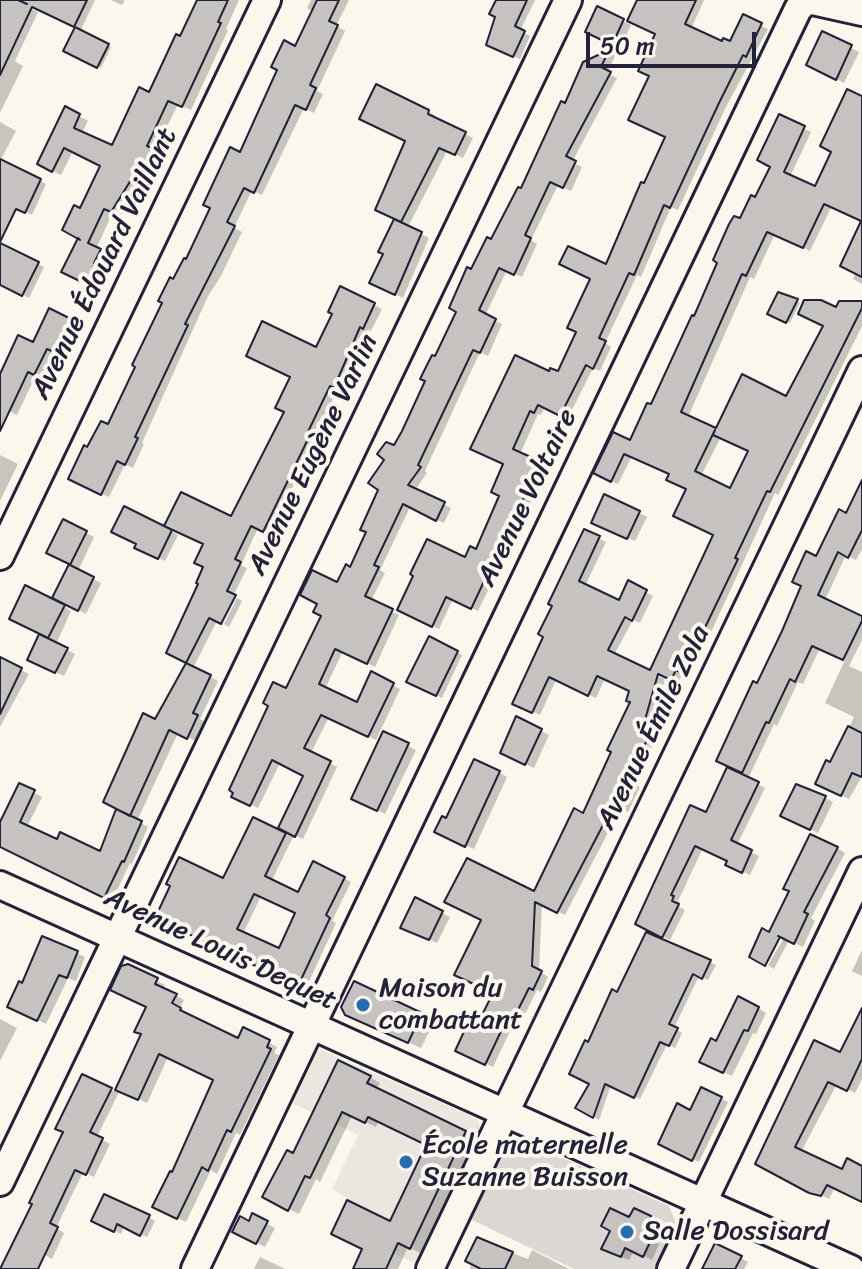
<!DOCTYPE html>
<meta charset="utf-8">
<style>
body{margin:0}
#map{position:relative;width:862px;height:1269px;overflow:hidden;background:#fbf7ec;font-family:Sriracha,sans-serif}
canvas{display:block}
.scale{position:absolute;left:586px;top:32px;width:170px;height:36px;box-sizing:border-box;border:4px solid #22223b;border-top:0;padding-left:10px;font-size:24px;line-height:28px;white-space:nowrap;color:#22223b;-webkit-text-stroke:6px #fbf7ec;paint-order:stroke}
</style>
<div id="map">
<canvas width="862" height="1269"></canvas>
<div class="scale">50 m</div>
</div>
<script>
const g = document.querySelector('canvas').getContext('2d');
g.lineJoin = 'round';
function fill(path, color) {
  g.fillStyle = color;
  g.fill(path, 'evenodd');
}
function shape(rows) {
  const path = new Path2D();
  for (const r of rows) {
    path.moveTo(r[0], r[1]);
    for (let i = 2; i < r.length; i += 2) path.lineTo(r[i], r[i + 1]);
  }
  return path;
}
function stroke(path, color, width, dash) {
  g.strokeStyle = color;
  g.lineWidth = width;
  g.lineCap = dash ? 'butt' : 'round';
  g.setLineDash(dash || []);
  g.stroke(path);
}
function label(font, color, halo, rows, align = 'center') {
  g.font = font + ' Sriracha,sans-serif';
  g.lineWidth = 8;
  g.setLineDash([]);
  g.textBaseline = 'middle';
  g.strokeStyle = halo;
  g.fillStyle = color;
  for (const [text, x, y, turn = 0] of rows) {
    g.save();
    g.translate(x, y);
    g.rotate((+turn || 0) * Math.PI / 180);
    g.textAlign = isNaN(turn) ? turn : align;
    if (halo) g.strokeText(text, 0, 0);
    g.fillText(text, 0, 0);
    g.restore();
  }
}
const built = shape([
 [321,1050,478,1119,482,1132,418,1265,334,1225,347,1198,332,1189,358,1135,290,1102,315,1052]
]);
const green = shape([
 [518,1138,669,1206,677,1225,655,1269,574,1269,470,1219,507,1144]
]);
const shadow = shape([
 [0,0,13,0,38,12,15,61,23,66,0,113],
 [49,0,95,0,80,32,111,47,101,68,66,50,77,27,51,14],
 [111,0,125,0,122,5],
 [200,0,239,0,226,29,228,30,191,110,178,104,155,152,164,157,149,188,140,184,121,216,113,212,96,249,109,256,97,288,72,276,80,238,81,211,103,165,73,151,61,175,48,169,66,109,88,121,82,133,113,147,150,94],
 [311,0,349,0,336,26,345,31,317,91,323,94,314,113,304,108,262,195,252,190,234,228,242,232,221,276,208,296,142,443,144,444,133,468,125,464,109,497,78,483,88,450,109,427,174,282,187,262,314,12,307,8],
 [498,0,535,0,520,31,530,36,520,59,495,48],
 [639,0,704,0,691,29,723,44,731,44,744,17,768,29,726,107,678,210,671,207,641,277,637,275,605,343,611,347,600,371,593,368,568,418,545,407,541,415,538,414,520,454,541,464,538,471,543,474,526,512,530,514,517,544,512,542,478,611,453,599,439,629,406,613,477,551,501,496,505,464,479,452,550,373,559,374,667,137,651,76,658,34],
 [623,21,631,25,620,48,595,36],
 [823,34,859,52,844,83,817,69],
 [609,52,615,56,607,73,617,78,572,162,582,167,571,191,558,185,531,240,537,244,522,277,507,270,485,316,502,324,488,356,480,352,425,471,427,473,415,490,451,508,444,523,410,507,380,570,385,573,371,601,399,615,375,667,343,651,325,689,358,704,372,674,400,689,376,740,329,717,311,753,337,767,303,839,294,835,271,882,299,895,344,878,351,882,332,921,336,923,306,988,164,921,224,881,254,819,286,835,288,832,305,775,280,763,258,808,241,800,286,691,338,585,351,569,368,532,395,448,459,311,471,271,522,191,566,106,585,63],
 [261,896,298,913,280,950,243,934],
 [862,98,862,220,832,206,810,251,775,234,754,279,750,277,688,417,717,431,787,398,837,310,862,303,862,326,778,495,775,493,695,667,692,665,687,675,683,673,679,681,657,671,657,676,665,679,647,740,654,743,634,784,640,787,628,812,621,808,565,915,542,904,539,971,548,977,541,992,537,990,520,1024,516,1023,514,1028,512,1027,493,1067,465,1054,495,993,535,893,584,816,632,702,631,691,605,678,596,698,556,680,540,715,522,707,585,532,606,542,585,586,620,602,629,583,653,596,640,623,633,620,614,655,651,673,715,535,688,489,671,474,632,456,618,484,603,477,630,443,652,407,740,221,756,199,773,167,780,117,811,132,790,177,816,189],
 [721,437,750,451,731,491,701,476],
 [428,112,436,116,434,119,473,138,463,158,447,151,408,227,429,238,403,298,380,287,385,254,380,251,396,218],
 [0,122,16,131,0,161,46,184,32,215,5,201,0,188],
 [862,224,862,284,853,279,856,272],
 [0,245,44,267,29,298,0,283],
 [341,288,382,309,371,331,368,330,341,390,338,388,271,534,258,528,241,565,247,568,220,622,217,621,193,668,218,681,200,719,205,722,196,741,178,733,137,821,148,827,132,864,130,863,112,901,0,846,0,818,3,820,20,786,42,797,27,827,58,841,101,853,156,722,188,663,169,653,206,567,206,544,170,528,169,530,178,535,165,561,143,551,165,529,181,494,232,519,317,350,334,313],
 [779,294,800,303,790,323,770,313],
 [74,323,82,327,67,357,55,351,42,378,36,375,17,415,0,407,0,375,34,345],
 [0,455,18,464,0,501],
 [862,484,862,549,856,560,846,555,825,600,862,618,862,640,849,666,862,672,862,776,849,799,825,787,831,765,854,717,825,703,845,660,820,648,803,684,798,682,777,726,774,724,748,779,765,788,737,845,759,856,750,875,735,868,730,861,703,848,678,901,680,902,678,906,685,910,670,940,638,924,707,815,730,766,758,686,817,558,847,515],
 [639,513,647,517,635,541,602,526],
 [86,533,94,537,78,571,101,583,86,614,55,598,71,564,49,552],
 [237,598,242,601,229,627,224,624],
 [63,606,71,611,56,644,75,654,64,676,29,659,42,634],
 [430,639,462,655,442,698,409,681],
 [0,659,29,674,0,727],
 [517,719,549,735,534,768,510,757],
 [384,734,416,750,385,814,361,802],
 [499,772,507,777,474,849,445,836,447,820],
 [825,798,833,802,818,833,791,820],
 [837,848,845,853,811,918,815,921,803,947,789,940,774,969,768,965],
 [442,913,450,917,437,943,411,931],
 [647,935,716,965,708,980,699,976,674,1028,682,1033,675,1048,667,1044,640,1099,611,1085,599,1120,578,1107,592,1084,589,1045,618,995],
 [43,938,85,957,76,981,68,978,46,1024,18,1010,23,985],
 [862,950,862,976,852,971],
 [128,967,165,985,163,989,184,1000,180,1009,239,1040,244,1030,277,1047,274,1053,279,1055,240,1135,236,1133,217,1174,211,1170,186,1222,163,1211,173,1174,215,1080,168,1057,147,1103,120,1090,97,1137,110,1144,94,1177,83,1172,56,1228,64,1233,52,1259,45,1255,38,1269,2,1269,35,1204,65,1132,83,1076,116,1092,143,1034,148,1007],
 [355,983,434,1022,421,1048,346,1014],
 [758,1008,766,1013,756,1034,753,1033,732,1076,710,1066,717,1043],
 [862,1013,862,1079,855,1093,837,1084,801,1152,843,1172,862,1168,862,1201,835,1187,829,1199,765,1167,841,1055],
 [0,1019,17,1028,0,1061],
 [370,1077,380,1083,376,1090,475,1138,420,1253,408,1247,398,1269,355,1269,391,1223,428,1145,378,1121,376,1127,352,1116,320,1182,316,1179,299,1214,274,1202,294,1156],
 [702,1090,728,1102,699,1162,666,1147,691,1113],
 [634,1210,658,1223,651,1239,659,1244,652,1260,634,1251,629,1260,612,1253],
 [253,1216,275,1228,265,1247,235,1231,249,1224],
 [149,1217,155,1221,147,1237,124,1226,121,1234,100,1224],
 [478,1240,528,1259,532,1250,569,1269,470,1269],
 [260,1257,283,1268,285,1269,254,1269],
 [741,1258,748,1262,744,1269,704,1269]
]);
const building = shape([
 [0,0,18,0,27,4,18,0,87,0,74,27,32,7,0,75,0,0],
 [197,0,228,0,218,22,221,23,182,107,168,101,147,146,157,150,140,185,131,180,111,212,104,209,88,243,101,249,94,263,98,265,88,285,61,272,78,238,80,240,62,230,74,205,80,208,100,166,64,148,52,172,37,164,65,106,80,114,74,128,112,145,139,87,149,92,176,34,180,36,197,0],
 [317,0,339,0,329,21,338,25,310,85,316,88,306,110,295,105,254,193,244,188,227,222,235,226,185,324,188,325,135,437,138,438,125,465,117,461,101,495,68,479,84,445,87,447,101,421,108,424,135,367,132,365,162,303,158,301,170,277,173,279,184,258,186,259,210,208,203,205,230,147,240,152,258,112,277,70,271,67,284,40,295,46,317,0],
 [496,0,527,0,515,26,525,31,513,57,486,45,495,17,489,14,496,0],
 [637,0,696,0,685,24,722,41,723,38,730,41,743,14,762,23,746,57,743,55,719,103,670,208,664,205,634,275,629,273,599,338,606,341,593,369,586,365,560,416,538,405,534,413,530,411,513,449,535,459,532,466,537,469,520,506,524,508,510,541,504,539,471,609,446,597,432,627,397,610,413,576,410,574,427,539,465,557,470,546,476,549,499,496,491,492,503,464,470,449,515,355,549,371,550,368,558,371,576,332,567,328,590,279,559,264,568,246,606,264,641,182,644,183,665,137,628,120,649,76,638,71,655,34,627,21,637,0],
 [597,6,624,19,612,45,585,32,597,6],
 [75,27,109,44,97,68,63,51,75,27],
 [822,31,852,45,836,80,806,65,822,31],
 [609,50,601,67,611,72,566,156,576,161,563,188,550,182,525,235,531,238,514,275,499,268,479,310,496,319,480,353,473,350,418,465,421,467,408,485,445,502,436,521,403,504,374,565,379,567,365,596,393,609,367,664,335,649,319,684,357,702,371,671,394,683,368,737,321,715,304,748,331,761,295,837,278,828,303,776,272,760,250,806,231,797,233,793,229,790,268,706,263,703,273,682,286,688,321,616,313,612,317,604,300,595,312,570,337,582,346,564,350,567,366,532,360,530,378,490,368,483,384,460,377,454,386,442,394,445,402,431,425,381,420,379,432,355,435,356,456,312,449,308,467,267,471,269,487,237,491,239,518,187,521,188,561,101,565,103,583,62,609,50],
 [376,84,429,110,428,114,466,132,455,155,439,148,401,222,375,210,405,141,359,119,376,84],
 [847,89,862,96,862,277,840,266,861,221,824,204,803,248,767,232,746,276,742,274,681,412,716,428,742,374,786,396,823,326,798,314,804,300,821,300,836,307,839,301,862,301,862,308,770,492,767,491,735,558,738,559,687,665,684,663,680,672,676,670,671,680,658,674,641,734,648,738,628,779,634,782,621,810,613,806,557,913,535,902,532,966,542,971,533,990,529,988,512,1022,509,1020,506,1026,504,1025,485,1065,455,1051,468,1023,476,1027,493,993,454,975,481,920,444,902,467,858,534,891,574,808,583,813,611,752,607,750,630,702,626,701,629,691,597,676,588,696,549,677,532,713,512,704,543,637,538,634,552,606,548,604,584,529,600,536,579,581,619,600,628,580,647,590,632,621,625,617,608,650,650,670,713,535,673,516,686,489,666,480,669,474,624,454,611,482,593,473,613,432,630,440,647,403,651,404,692,315,694,316,717,263,713,260,729,224,734,216,740,218,751,195,755,197,770,167,757,160,779,114,805,126,784,172,815,186,831,152,820,146,847,89],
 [715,430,713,435,748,451,730,488,695,471,715,430],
 [0,159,41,179,25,213,16,209,0,242,0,159],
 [394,219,422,232,395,295,369,283,383,254,378,252,394,219],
 [0,243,39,262,22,296,0,285,0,243],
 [340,286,375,303,363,329,360,327,334,388,330,386,306,436,309,437,263,532,251,526,235,559,241,562,227,591,236,595,221,624,209,618,186,663,166,653,198,584,196,583,203,567,194,563,203,544,164,526,181,492,231,516,284,412,275,408,290,377,246,356,262,321,316,347,332,314,328,312,340,286],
 [778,292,798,299,786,323,767,314,778,292],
 [49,308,75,321,59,354,47,349,34,375,28,372,0,431,0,374,18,335,33,342,49,308],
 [862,480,862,530,848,558,838,552,818,595,862,616,862,621,843,660,812,646,795,682,790,679,769,723,766,722,742,773,716,761,753,681,757,683,782,631,801,586,792,582,806,551,816,556,839,509,846,513,862,480],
 [604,494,640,511,627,539,591,523,604,494],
 [124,506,172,530,158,559,134,548,136,544,111,532,124,506],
 [63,519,87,531,70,565,94,577,78,611,52,598,69,564,46,553,63,519],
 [25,585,65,605,48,638,9,619,25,585],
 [39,634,68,648,55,673,27,660,39,634],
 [429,636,458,651,436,696,406,682,429,636],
 [0,657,22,668,0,714,0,657],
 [186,663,211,675,193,713,198,715,187,739,169,730,130,816,103,802,143,713,155,719,186,663],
 [516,716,542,729,525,765,500,753,516,716],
 [848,726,862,733,862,777,852,773,841,796,815,784,826,760,830,762,848,726],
 [383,731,409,743,377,811,351,799,383,731],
 [474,759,500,771,465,847,434,832,442,816,446,818,474,759],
 [727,767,759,782,731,840,752,850,742,873,725,865,727,861,695,846,671,895,674,896,672,901,679,904,662,938,635,924,690,805,706,812,727,767],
 [19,783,35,790,20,822,57,839,60,832,100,851,116,809,142,821,124,862,122,861,104,898,0,847,0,822,19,783],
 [796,784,826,796,810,830,780,816,796,784],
 [253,817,286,833,265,876,298,892,313,861,345,877,326,915,330,918,298,986,155,918,170,886,166,884,179,857,223,878,253,817],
 [254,894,295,913,279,948,237,929,254,894],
 [810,834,838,847,804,912,808,914,794,944,778,936,780,937,765,966,749,957,762,928,769,932,789,891,783,889,810,834],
 [415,897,443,911,429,940,400,928,415,897],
 [646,932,711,960,702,979,693,974,669,1024,678,1028,669,1046,660,1042,634,1098,605,1084,593,1118,575,1108,589,1084,569,1074,585,1040,588,1042,612,989,617,992,646,932],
 [42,936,78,951,67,978,59,975,37,1021,7,1007,19,981,22,983,42,936],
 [128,964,158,978,155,984,177,994,172,1003,181,1008,180,1010,238,1038,243,1027,270,1040,267,1047,271,1049,231,1132,227,1130,208,1171,202,1167,177,1219,152,1207,170,1171,172,1172,213,1080,159,1054,138,1100,115,1090,141,1034,134,1032,146,1007,110,990,121,966,128,964],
 [354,981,422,1013,408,1043,345,1015,341,1007,354,981],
 [738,996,759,1007,748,1031,744,1030,723,1073,699,1062,711,1038,716,1041,738,996],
 [862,1008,862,1059,847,1091,828,1082,795,1147,842,1169,847,1158,862,1166,862,1202,827,1185,821,1196,809,1193,755,1164,814,1040,840,1052,862,1008],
 [338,1060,371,1076,367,1083,466,1131,410,1249,398,1243,386,1269,353,1269,362,1249,331,1234,347,1200,390,1221,426,1145,368,1117,365,1123,342,1112,310,1178,305,1176,288,1211,262,1197,287,1150,293,1153,338,1060],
 [82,1074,112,1088,90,1132,103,1138,86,1175,75,1170,50,1223,58,1227,38,1269,0,1269,32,1204,29,1203,63,1132,55,1129,82,1074],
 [701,1087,722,1097,692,1161,658,1144,677,1103,690,1110,701,1087],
 [104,1194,150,1215,140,1236,117,1224,114,1232,91,1221,104,1194],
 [610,1208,629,1217,634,1208,651,1216,643,1234,652,1238,643,1257,625,1248,621,1257,601,1249,610,1231,601,1226,610,1208],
 [252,1213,268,1221,256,1244,232,1232,240,1216,249,1221,252,1213],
 [477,1237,513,1252,505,1269,481,1269,465,1261,477,1237],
 [715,1243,742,1256,735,1269,702,1269,715,1243]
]);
const street = shape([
 [808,0,862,12],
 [0,556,267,0],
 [0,885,851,1269],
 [0,1182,568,0],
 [195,1269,798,9,807,0],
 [430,1269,862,370],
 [671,1269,862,871]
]);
const markers = [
 [363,1005,8,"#1f6fb2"],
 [406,1162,8,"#1f6fb2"],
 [627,1232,8,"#1f6fb2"]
];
const streetNames = [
 ["Avenue Édouard Vaillant",105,264,-64],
 ["Avenue Eugène Varlin",314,455,-64],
 ["Avenue Voltaire",528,498,-64],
 ["Avenue Émile Zola",654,728,-64],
 ["Avenue Louis Dequet",220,950,25]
];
const poiNames = [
 ["Maison du",379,989],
 ["combattant",379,1021],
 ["École maternelle",422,1146],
 ["Suzanne Buisson",422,1178],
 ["Salle Dossisard",643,1232]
];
fill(built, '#ebe7df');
fill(green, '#dbd8d3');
fill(shadow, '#0003');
fill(building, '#c6c2c0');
stroke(building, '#22223b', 2);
stroke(street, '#22223b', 32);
stroke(street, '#fbf7ec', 26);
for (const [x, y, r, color] of markers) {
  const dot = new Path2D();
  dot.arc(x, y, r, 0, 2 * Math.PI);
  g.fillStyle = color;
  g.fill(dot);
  stroke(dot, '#fbf7ec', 3);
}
label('28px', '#22223b', '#fbf7ec', streetNames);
label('28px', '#22223b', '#fbf7ec', poiNames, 'left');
</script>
